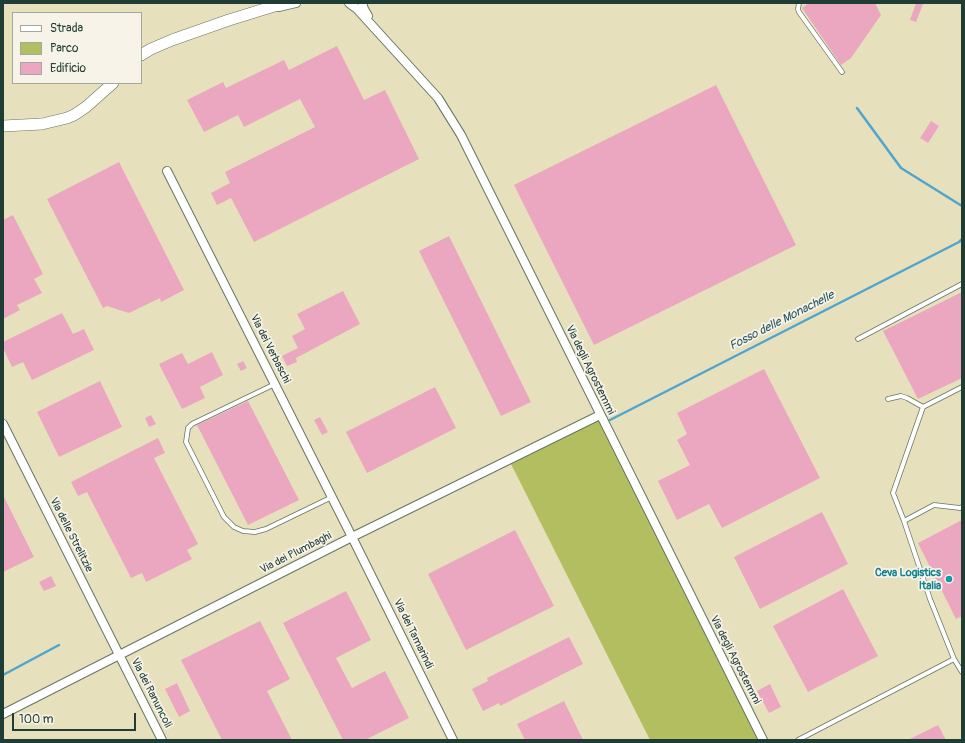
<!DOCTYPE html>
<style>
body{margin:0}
#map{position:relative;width:965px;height:743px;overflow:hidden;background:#e7e0bd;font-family:Pangolin,sans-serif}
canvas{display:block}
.frame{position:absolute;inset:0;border:4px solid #1f3d34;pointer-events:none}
.legend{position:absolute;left:12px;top:12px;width:130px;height:72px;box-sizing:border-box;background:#f7f3e8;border:1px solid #a1aaa0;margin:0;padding:5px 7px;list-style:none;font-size:12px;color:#1f3d34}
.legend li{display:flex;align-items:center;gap:8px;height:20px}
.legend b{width:20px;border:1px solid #a1aaa0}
.scale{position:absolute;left:12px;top:713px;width:124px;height:18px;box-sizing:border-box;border:2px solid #1f3d34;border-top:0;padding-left:5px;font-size:12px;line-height:14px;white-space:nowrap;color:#1f3d34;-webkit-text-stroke:3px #f7f3e8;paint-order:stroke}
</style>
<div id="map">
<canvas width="965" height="743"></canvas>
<div class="frame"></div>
<ul class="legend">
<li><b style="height:5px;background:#fff"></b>Strada</li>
<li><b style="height:11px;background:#b2be60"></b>Parco</li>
<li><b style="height:11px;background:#eca7c0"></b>Edificio</li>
</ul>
<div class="scale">100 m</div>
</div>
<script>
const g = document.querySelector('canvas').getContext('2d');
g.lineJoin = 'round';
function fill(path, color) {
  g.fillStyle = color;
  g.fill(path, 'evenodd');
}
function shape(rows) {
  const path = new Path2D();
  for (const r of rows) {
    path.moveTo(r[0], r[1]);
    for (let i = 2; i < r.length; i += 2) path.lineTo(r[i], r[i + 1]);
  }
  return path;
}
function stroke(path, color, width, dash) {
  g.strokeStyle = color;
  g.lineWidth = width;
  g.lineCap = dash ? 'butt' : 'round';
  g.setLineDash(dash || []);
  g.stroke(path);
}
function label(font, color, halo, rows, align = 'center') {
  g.font = font + ' Pangolin,sans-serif';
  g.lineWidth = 3.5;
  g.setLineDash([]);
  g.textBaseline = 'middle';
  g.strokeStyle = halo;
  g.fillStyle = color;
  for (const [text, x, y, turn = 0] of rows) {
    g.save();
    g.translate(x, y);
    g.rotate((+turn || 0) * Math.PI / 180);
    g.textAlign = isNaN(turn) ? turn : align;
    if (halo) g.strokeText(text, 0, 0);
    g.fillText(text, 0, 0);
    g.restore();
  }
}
const green = shape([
 [600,415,763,740,650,740,509,460]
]);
const stream = shape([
 [857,108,901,168,962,206],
 [610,420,959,242,962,239],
 [3,675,59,645]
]);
const building = shape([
 [809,3,875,3,881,15,851,58,841,65,802,8],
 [916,3,923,4,916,22,910,20],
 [337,46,364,100,385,90,419,159,254,242,231,198,217,205,211,193,230,183,225,172,315,127,300,99,244,127,238,115,204,132,187,100,223,82,226,88,284,60,289,70],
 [716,85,796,245,594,345,514,185],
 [931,121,939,126,928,143,920,138],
 [119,162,184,290,161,302,160,298,129,313,107,306,103,308,47,199],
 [13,215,43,274,34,279,42,293,17,305,20,310,3,319,3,220],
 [449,236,531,402,501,416,419,251],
 [343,291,360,324,296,358,297,362,287,366,282,356,298,348,292,336,305,329,297,314],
 [962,292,962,378,918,399,883,331],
 [62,313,73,334,84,329,94,350,32,380,23,362,12,367,3,348,3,342],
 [212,352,223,375,200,387,205,398,182,409,159,364,182,353,188,364],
 [243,361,247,368,241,371,237,364],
 [764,369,820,478,722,528,709,504,677,520,658,481,690,465,677,440,687,434,677,413],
 [100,381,122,427,59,457,37,412],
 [435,387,456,428,367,473,346,432],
 [248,401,299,500,248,525,197,425],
 [151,415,156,424,149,427,145,418],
 [320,417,328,432,322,435,314,420],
 [158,438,165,453,154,458,198,544,187,550,192,559,146,582,142,573,131,578,87,492,78,496,71,482],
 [3,495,34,557,3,572],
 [822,512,848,564,760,609,734,557],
 [962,520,962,616,956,619,918,543],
 [515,530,554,606,466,650,428,574],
 [51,576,56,586,44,591,39,582],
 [843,589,878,656,808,692,773,626],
 [346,591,371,640,336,658,352,688,385,671,409,718,365,740,343,740,283,623],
 [260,621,290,679,267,691,292,740,222,740,181,660],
 [569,637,583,664,500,706,499,703,483,711,472,689,488,681,487,678],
 [177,683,190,711,179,717,165,689],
 [770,684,781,707,769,713,757,691],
 [564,701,583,740,525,740,517,724],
 [938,725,946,740,908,740]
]);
const lane = shape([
 [799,3,798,9,799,12,842,72],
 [858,339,962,284],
 [275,384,192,424,188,428,186,442,224,517,234,527,243,531,255,532,266,529,332,497],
 [888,399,901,396,907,398,923,407],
 [904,521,934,505,960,508,962,507],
 [954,659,962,672],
 [798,740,954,659,930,599,904,521,893,493,923,407,962,387]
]);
const street = shape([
 [349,3,357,9,438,98,461,135,763,740],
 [362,3,364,9,368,16],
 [279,7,296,3],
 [167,171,352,537,453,740],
 [3,424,162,740],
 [3,714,352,537,600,415]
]);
const secondary = shape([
 [141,55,151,49,172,40,229,20,284,3],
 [3,126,42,124,67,118,74,115,86,107,113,83]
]);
const markers = [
 [949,579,4,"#0f9aa8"]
];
const streetNames = [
 ["Via dei Verbaschi",270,349,63],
 ["Via degli Agrostemmi",590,370,64],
 ["Via delle Strelitzie",71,535,63],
 ["Via dei Plumbaghi",296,553,-27],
 ["Via dei Tamarindi",413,634,64],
 ["Via degli Agrostemmi",735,660,63],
 ["Via dei Ranuncoli",151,693,63]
];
const cultureNames = [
 ["Ceva Logistics",941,573],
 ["Italia",941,586]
];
const waterNames = [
 ["Fosso delle Monachelle",782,321,-27]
];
fill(green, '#b2be60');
stroke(stream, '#50a5cc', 2.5);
fill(building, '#eca7c0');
stroke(lane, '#657664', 5.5);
stroke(street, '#657664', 10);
stroke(secondary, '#657664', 12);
stroke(lane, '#fff', 4);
stroke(street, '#fff', 8);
stroke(secondary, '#fff', 11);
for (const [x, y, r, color] of markers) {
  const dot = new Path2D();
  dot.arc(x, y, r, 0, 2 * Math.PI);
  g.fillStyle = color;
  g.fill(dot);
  stroke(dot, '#f7f3e8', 1.5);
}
label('11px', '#1f3d34', '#f7f3e8', streetNames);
label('bold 11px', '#0d838f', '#f7f3e8', cultureNames, 'right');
label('italic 12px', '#2e5c62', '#f7f3e8', waterNames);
</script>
